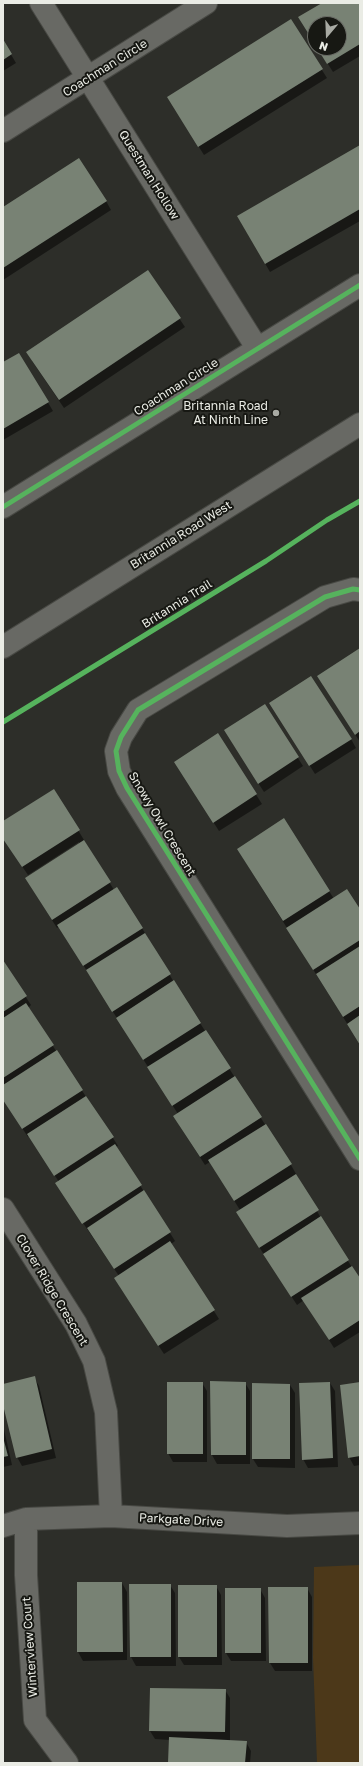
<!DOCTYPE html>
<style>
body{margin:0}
#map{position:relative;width:363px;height:1766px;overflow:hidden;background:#2d2e29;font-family:"Golos Text",sans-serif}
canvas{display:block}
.frame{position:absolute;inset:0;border:4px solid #eaece5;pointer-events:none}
.north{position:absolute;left:307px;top:16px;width:40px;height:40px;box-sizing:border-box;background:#171813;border:1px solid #6b6d67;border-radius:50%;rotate:199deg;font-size:11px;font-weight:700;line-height:16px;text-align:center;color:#eaece5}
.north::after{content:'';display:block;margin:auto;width:14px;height:18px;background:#a8aaa3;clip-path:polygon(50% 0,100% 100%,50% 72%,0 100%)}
</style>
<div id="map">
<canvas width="363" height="1766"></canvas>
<div class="frame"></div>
<div class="north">N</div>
</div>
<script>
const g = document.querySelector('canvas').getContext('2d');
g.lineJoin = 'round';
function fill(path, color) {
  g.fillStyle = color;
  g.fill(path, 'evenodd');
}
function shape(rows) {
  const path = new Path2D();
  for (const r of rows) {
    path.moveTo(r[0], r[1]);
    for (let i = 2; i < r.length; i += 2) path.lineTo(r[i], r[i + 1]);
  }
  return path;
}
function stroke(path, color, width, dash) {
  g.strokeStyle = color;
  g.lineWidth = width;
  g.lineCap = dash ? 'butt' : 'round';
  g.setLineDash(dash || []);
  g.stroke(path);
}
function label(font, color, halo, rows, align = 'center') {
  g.font = font + ' "Golos Text",sans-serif';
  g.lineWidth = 4;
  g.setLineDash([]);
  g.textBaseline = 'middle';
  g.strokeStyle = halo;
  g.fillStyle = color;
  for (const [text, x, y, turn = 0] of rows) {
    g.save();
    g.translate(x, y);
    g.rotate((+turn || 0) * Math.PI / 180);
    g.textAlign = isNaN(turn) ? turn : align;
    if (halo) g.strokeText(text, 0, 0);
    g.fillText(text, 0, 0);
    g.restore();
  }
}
const green = shape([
 [360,1565,360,1763,317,1763,313,1658,314,1567]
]);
const shadow = shape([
 [324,3,360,3,360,56,333,72,318,48,339,48,339,24,315,24,315,43,300,18],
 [291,21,327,78,204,155,173,106],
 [3,41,16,63,3,71],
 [360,146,360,221,270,272,238,217],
 [106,201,111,210,3,280,3,208],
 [148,272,185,327,64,408,32,361],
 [19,354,53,411,3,440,3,364],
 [360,649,360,742,323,685],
 [264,705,303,766,264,792,230,739],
 [276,712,351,739,356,748,315,774],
 [218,735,262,804,219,831,180,770],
 [54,790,114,890,142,928,175,984,291,1165,322,1220,360,1280,360,1332,334,1348,304,1300,297,1305,265,1256,242,1221,240,1210,210,1162,205,1165,179,1125,178,1114,59,927,57,928,31,887,80,844,79,842,28,875,3,838,3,822],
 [243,858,329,891,334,899,360,911,360,1044],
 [3,962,31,1005,28,1008,113,1138,118,1146,116,1147,170,1233,175,1241,171,1244,219,1319,164,1354,120,1287,119,1276,62,1192,59,1182,29,1136,28,1137,3,1099],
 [34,1377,39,1386,56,1458,22,1466,17,1457,3,1401,3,1385],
 [202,1383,207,1391,207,1462,173,1462,168,1453],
 [245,1383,250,1391,250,1464,217,1464,212,1455],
 [330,1383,335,1391,338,1467,308,1468,303,1459],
 [360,1383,360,1465,354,1466,349,1457],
 [290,1385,295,1393,295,1468,258,1467,253,1459],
 [3,1425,12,1465,3,1467],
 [122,1583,127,1592,127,1660,83,1661,78,1652],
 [130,1585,170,1585,175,1593,176,1666,136,1666,131,1657],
 [216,1586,221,1595,222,1665,184,1665,179,1657],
 [307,1588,312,1597,312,1671,275,1671,270,1663],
 [260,1589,265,1598,266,1661,231,1661,226,1653],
 [225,1690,230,1698,230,1741,246,1742,251,1751,250,1763,169,1763,170,1740,155,1739,150,1731]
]);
const building = shape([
 [322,3,360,3,360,44,327,64,317,48,339,48,339,24,315,24,315,44,298,17],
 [291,19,323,69,198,147,167,97],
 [3,39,12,54,3,60],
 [360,145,360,209,265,264,237,216],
 [79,158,107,201,3,268,3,207],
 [148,270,181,318,59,400,26,352],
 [19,353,49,402,3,429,3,362],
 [360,648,360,731,355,735,317,676],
 [311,676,352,739,309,766,269,703],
 [265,704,299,757,258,784,224,730],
 [218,733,257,794,213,823,174,762],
 [54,789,80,830,22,867,3,839,3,821],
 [284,818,330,891,283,921,237,849],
 [84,840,111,882,52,920,25,878],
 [117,887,143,928,83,966,57,925],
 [347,889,360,909,360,940,313,970,286,928],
 [145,933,171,974,112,1012,86,970],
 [360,946,360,1006,343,1017,316,974],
 [3,960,27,996,3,1012],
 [174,980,201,1023,143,1060,116,1018],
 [26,1003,54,1045,3,1078,3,1018],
 [360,1015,360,1045,347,1024],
 [206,1030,231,1068,172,1106,147,1067],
 [57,1050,83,1090,22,1129,3,1100,3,1085],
 [235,1076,262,1117,200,1157,173,1116],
 [86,1096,114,1137,54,1176,27,1134],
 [266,1124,292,1164,234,1201,208,1160],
 [115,1144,142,1185,82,1224,55,1183],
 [296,1174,319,1210,259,1248,236,1212],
 [144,1190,171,1232,114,1269,87,1228],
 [321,1216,349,1260,291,1297,263,1254],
 [170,1241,215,1310,158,1346,114,1278],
 [352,1266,360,1278,360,1320,329,1340,301,1298],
 [35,1376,52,1449,16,1458,3,1405,3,1384],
 [210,1381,246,1382,246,1455,211,1455],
 [167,1382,203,1382,203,1454,167,1454],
 [330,1382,333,1458,302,1460,299,1383],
 [360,1382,360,1456,348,1458,340,1385],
 [252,1383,290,1384,290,1459,252,1459],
 [3,1437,8,1456,3,1457],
 [77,1582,122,1582,123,1652,77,1652],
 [129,1584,171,1584,171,1657,130,1657],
 [178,1585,217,1585,217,1657,178,1657],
 [268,1587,308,1587,308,1663,269,1663],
 [225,1588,261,1588,261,1653,225,1653],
 [150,1688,226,1689,225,1732,149,1731],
 [169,1737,247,1741,245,1763,168,1763]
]);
const street = shape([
 [41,3,257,348],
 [3,131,206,3],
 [3,507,360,285],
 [360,590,353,589,325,597,138,710,121,737,116,751,119,771,127,788,360,1159],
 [3,1209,76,1324,94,1361,106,1412,111,1516],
 [26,1519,26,1575,35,1720,67,1763],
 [3,1526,26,1519,111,1516,287,1526,360,1523]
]);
const secondary = shape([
 [3,647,360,424]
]);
const cycleway = shape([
 [3,507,360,285],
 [360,590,353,589,325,597,138,710,121,737,116,751,119,771,127,788,360,1159],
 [3,722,266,561,327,520,360,501]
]);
const markers = [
 [276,413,4,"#a8aaa3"]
];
const streetNames = [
 ["Coachman Circle",105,68,-32],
 ["Questman Hollow",149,175,58],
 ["Coachman Circle",176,387,-32],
 ["Britannia Road West",181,535,-32],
 ["Britannia Trail",177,604,-32],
 ["Snowy Owl Crescent",162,824,59],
 ["Clover Ridge Crescent",52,1290,59],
 ["Parkgate Drive",181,1520,3],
 ["Winterview Court",30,1647,-94]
];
const poiNames = [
 ["Britannia Road",268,406],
 ["At Ninth Line",268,420]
];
fill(green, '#4c3819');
fill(shadow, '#0007');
fill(building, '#788274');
stroke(street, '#484944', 24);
stroke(secondary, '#484944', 24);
stroke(street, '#686964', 22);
stroke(secondary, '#686964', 22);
stroke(cycleway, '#56b35d', 5);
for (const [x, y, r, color] of markers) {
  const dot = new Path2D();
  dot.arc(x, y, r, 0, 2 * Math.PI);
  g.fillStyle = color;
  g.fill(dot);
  stroke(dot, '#171813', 1.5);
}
label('12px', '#eaece5', '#171813', streetNames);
label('12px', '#eaece5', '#171813', poiNames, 'right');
</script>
